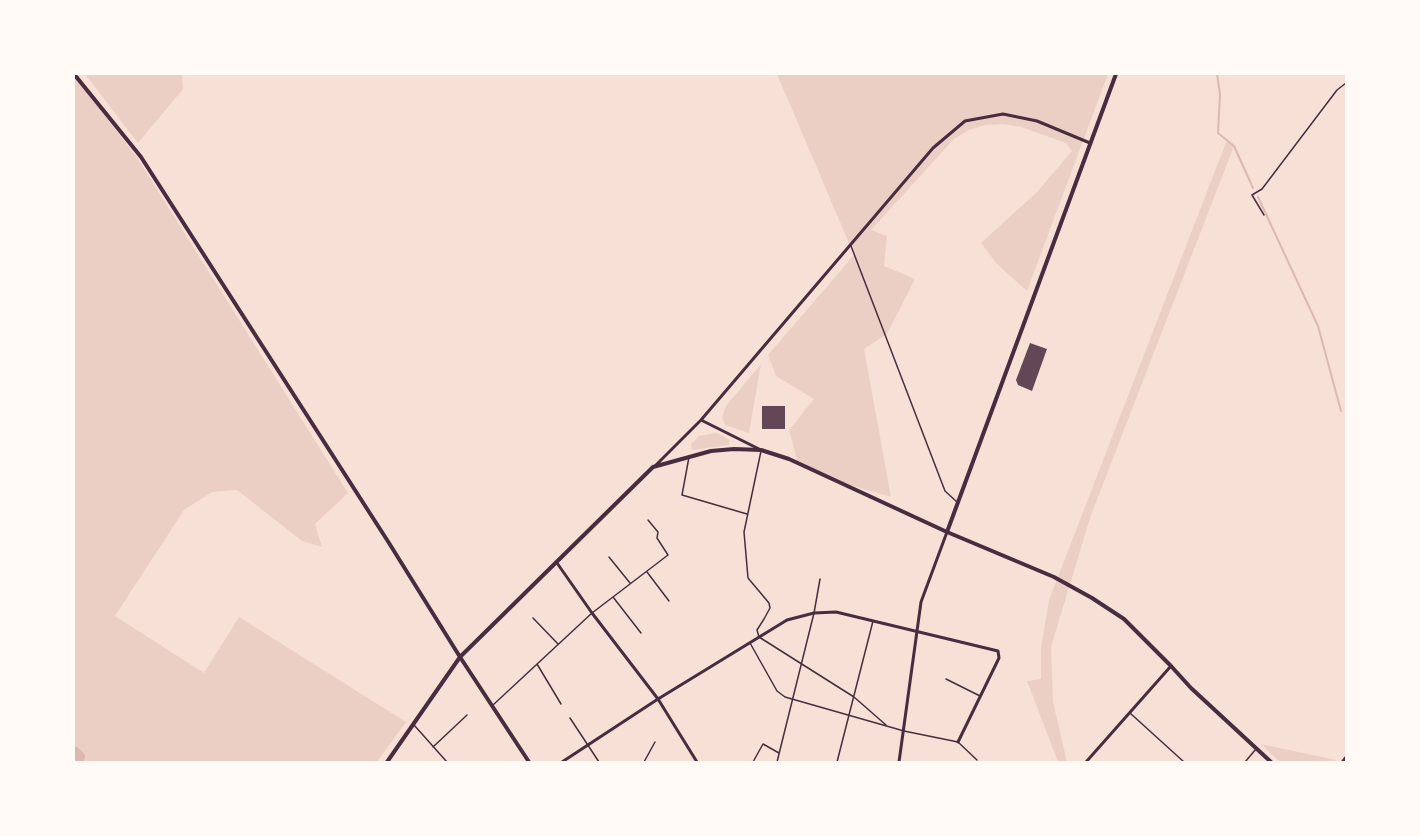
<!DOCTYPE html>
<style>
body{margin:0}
#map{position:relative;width:1420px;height:836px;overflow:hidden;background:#f7e1d7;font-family:"Times New Roman",serif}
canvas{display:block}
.frame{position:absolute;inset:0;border:75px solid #fffaf5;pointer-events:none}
</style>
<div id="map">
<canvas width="1420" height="836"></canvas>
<div class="frame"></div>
</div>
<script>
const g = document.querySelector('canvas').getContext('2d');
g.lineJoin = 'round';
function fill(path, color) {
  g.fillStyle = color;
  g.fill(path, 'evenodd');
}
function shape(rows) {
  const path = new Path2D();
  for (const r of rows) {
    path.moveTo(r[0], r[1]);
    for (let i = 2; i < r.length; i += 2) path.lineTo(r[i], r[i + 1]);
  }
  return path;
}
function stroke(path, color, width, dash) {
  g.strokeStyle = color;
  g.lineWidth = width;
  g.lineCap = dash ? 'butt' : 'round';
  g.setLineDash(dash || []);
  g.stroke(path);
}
const green = shape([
 [85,74,182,74,183,89,138,143],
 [777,74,1108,74,1027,291,997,264,981,243,1037,192,1072,151,1066,143,1021,127,1003,124,985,125,969,130,954,139,871,230,887,236,884,266,915,279,887,334,864,349,891,497,833,480,797,460,789,430,814,399,776,376,768,355,854,255],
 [74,76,136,156,348,493,315,524,322,547,302,541,237,490,212,492,184,510,115,616,204,673,239,617,406,722,377,762,74,762],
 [1227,140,1234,146,1091,515,1051,647,1053,702,1067,762,1058,762,1027,681,1041,679,1041,648,1049,600],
 [761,364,749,433,725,425,722,417,726,406],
 [717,433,730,440,729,445,692,450,691,444,699,436],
 [1261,744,1336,760,1334,762,1280,762]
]);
const stream = shape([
 [1217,74,1220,94,1218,133,1234,146,1253,188],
 [1258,197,1318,326,1341,411],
 [1346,416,1346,417]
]);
const river = shape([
 [74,752,79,757,77,762]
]);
const building = shape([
 [1030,343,1047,349,1032,391,1018,385,1016,380],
 [762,406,785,406,785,429,762,429]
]);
const service = shape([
 [1264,215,1252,195,1262,189,1337,90,1346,83],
 [851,246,945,491,957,502],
 [761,451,744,532,748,578,769,603,770,608,764,619,757,630,759,637,854,697,886,725],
 [689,457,682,495,747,514],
 [609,557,630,583],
 [647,572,669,601],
 [613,597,641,633],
 [533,618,558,644],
 [750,643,777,691,785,697,904,731,958,742,977,760],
 [537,664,561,704],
 [946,679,980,696],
 [493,705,592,613,668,555,657,538,658,532,648,520],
 [1130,713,1184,762],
 [570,718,599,762],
 [414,725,447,762],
 [433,747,467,715],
 [644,762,655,742],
 [753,762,763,744,779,753],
 [777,762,814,613,820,579],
 [837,762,873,621],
 [1245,762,1256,749]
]);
const minor = shape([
 [701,420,759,449],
 [655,466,701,420,933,148,965,121,1003,114,1037,121,1090,143],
 [557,563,592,613,658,699,697,762],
 [562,762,658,699,787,620,814,613,836,612,998,651,999,658,958,742],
 [899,762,921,602,947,532],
 [1086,762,1171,666]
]);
const tertiary = shape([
 [460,657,529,762]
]);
const secondary = shape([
 [74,74,141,157,389,543,460,657],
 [947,532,1116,74],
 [387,762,460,657,653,467,711,451,734,449,761,450,789,459,947,532,1054,577,1092,598,1124,619,1171,666,1191,688,1271,762],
 [1343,762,1346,758]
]);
fill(green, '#ebcfc5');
stroke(stream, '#dcb8b0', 2);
stroke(river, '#dcb8b0', 12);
fill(building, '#644757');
stroke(service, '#4a2c40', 1.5);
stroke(minor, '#4a2c40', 3);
stroke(tertiary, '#4a2c40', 4);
stroke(secondary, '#4a2c40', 4);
</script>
